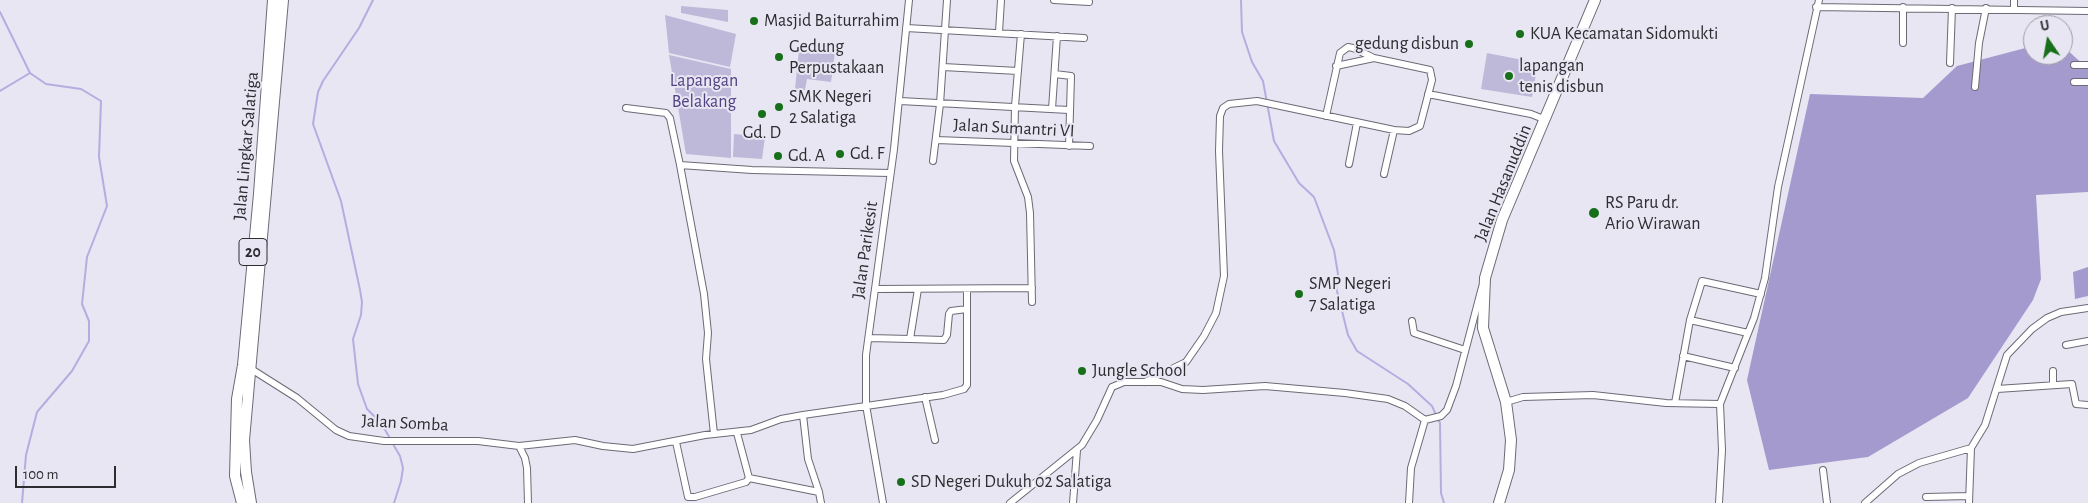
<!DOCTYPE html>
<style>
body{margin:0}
#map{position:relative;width:2088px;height:503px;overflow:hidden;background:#e8e6f3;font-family:"Alegreya Sans",sans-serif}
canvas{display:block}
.north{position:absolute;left:2023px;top:15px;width:50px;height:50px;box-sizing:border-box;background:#e8e6f3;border:1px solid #9d9ca5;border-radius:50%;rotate:348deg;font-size:14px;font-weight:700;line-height:20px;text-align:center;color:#2d2c31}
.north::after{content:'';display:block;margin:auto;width:18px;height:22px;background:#176f19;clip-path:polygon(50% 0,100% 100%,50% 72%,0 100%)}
.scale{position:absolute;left:15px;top:466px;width:101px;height:22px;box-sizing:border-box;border:2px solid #2d2c31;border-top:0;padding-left:6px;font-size:15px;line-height:18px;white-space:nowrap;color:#2d2c31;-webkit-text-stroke:4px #e8e6f3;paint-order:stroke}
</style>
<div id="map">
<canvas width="2088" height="503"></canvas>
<div class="north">U</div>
<div class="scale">100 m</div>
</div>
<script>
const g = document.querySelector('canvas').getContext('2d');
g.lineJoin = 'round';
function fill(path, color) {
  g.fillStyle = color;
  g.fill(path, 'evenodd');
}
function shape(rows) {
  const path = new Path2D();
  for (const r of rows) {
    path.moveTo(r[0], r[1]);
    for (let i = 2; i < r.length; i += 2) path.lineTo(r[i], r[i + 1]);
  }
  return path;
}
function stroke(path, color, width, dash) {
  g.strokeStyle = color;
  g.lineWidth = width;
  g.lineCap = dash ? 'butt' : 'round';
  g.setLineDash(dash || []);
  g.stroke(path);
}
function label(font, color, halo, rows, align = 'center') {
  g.font = font + ' "Alegreya Sans",sans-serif';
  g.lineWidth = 4;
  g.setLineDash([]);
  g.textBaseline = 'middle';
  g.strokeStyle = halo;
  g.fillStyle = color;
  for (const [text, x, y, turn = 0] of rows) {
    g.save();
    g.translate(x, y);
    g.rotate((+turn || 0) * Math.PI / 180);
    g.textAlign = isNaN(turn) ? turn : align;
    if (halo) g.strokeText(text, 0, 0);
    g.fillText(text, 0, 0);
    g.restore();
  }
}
const green = shape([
 [681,6,728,10,728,22,681,13],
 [665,15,736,34,730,67,669,53],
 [799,49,835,52,831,82,807,79,805,90,795,89],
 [1487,53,1538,63,1532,97,1481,89],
 [669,55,731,69,731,158,686,154],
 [734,134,765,137,762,159,733,157]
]);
const forest = shape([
 [2033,46,2033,55,2063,55,2063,46,2088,69,2088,192,2036,195,2041,279,2033,300,1968,398,1868,457,1769,470,1747,380,1810,94,1923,98,1957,66],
 [2088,267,2088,296,2075,299,2073,272]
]);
const stream = shape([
 [373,0,359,28,323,81,318,92,313,124,341,201,360,290,362,302,361,315,353,339,358,384,367,409,381,423,391,440],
 [1241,0,1242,32,1252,62,1263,81,1274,141,1299,183,1314,197,1334,250,1338,274,1336,287,1348,335,1357,351,1408,384,1432,406,1436,415],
 [0,12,30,73,46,84,81,89,101,101,99,157,107,206,87,257,82,304,89,321,89,341,72,371,37,412,26,455,22,503],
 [0,91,30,73],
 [1438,419,1440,423,1441,493,1444,503],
 [393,444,400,456,403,468,401,481,394,503]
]);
const minor = shape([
 [1054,0,1089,2],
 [1816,7,2088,11],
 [2014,9,2014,0],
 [906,28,1084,38],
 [999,32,1001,0],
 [1021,34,1015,106,1014,161,1028,197,1030,213,1032,302],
 [1903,43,1903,7],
 [1950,63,1952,8],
 [2074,65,2088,65],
 [943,67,1018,71],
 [1055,74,1071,76,1069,146],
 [2074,82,2088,82],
 [1975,87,1979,43,1986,8],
 [1428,94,1531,114,1546,120],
 [900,101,1069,110],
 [626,108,666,113,670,118,680,165],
 [1052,109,1057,36],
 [1326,116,1340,53,1348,47,1353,48,1372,57],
 [937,140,1090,146],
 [933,161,940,104,947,0],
 [1349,164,1357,123],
 [1384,174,1394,130],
 [875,289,1032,288],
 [918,289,910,339,944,340,947,335,949,314,951,311,967,309],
 [1690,320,1748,333],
 [1412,321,1414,333,1465,350],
 [869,338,910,339],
 [2066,345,2088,341],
 [1683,356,1735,368],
 [248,367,297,398,336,430,349,436,384,441,478,441,519,446,525,458,527,468,528,503],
 [2053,371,2053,385],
 [1145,382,1186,362,1204,336,1216,313,1224,276,1219,151,1220,116,1223,108,1229,104,1257,101,1394,130,1409,131,1420,126,1432,80,1430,70,1374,58,1336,66],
 [1997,389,2072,384,2076,404,2088,405],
 [925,397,935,440],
 [1506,402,1523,397,1593,395,1666,403,1720,404],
 [1675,403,1690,320,1702,281,1761,294],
 [714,434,706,359,708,333,704,294,680,165,752,170,890,173],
 [676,442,688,497,695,497,746,482,749,478,737,433],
 [519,446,575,440,603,446,633,449,705,435,751,430,781,419,803,415,943,395,964,389,967,385,967,290],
 [1823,470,1827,503],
 [749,478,819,492,808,459,803,415],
 [819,492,821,503],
 [1926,497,1969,496],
 [883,503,866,405,866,355,894,149,909,0],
 [1010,503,1082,445,1097,420,1112,387,1124,382,1161,382,1182,389,1203,390,1265,386,1345,393,1388,399,1405,406,1425,420,1441,416,1447,410,1456,386,1482,287],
 [1073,503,1077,450],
 [1409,503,1411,468,1425,420],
 [1719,503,1722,450,1720,404,1754,318,1765,278,1778,187,1819,0],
 [1865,503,1898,474,1919,463,1971,448,1985,425,2007,355,2032,329,2047,318,2061,312,2088,308],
 [1969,503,1971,448]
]);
const primary = shape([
 [1499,503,1509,470,1511,440,1506,402,1483,328,1485,278,1502,220,1595,0]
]);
const trunk = shape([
 [242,503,235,476,237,399,243,365,259,194,273,0],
 [251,503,246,472,244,440,283,0]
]);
const markers = [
 [754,21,5,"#176f19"],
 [1520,34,5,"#176f19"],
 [1469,44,5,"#176f19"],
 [779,57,5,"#176f19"],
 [1509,76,5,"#176f19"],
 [779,107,5,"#176f19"],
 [762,114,5,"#176f19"],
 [840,154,5,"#176f19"],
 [778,156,5,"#176f19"],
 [1594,213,6,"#176f19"],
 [1299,294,5,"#176f19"],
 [1082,371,5,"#176f19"],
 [901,482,5,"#176f19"]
];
const shields = [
 [253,252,28]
];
const shieldNames = [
 ["20",253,252]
];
const poiNames = [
 ["Masjid Baiturrahim",764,21],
 ["KUA Kecamatan Sidomukti",1530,34],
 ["gedung disbun",1459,44,"right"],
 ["Gedung",789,47],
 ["Perpustakaan",789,68],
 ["lapangan",1519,66],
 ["tenis disbun",1519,87],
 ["SMK Negeri",789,97],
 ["2 Salatiga",789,118],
 ["Gd. D",762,133,"center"],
 ["Gd. F",850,154],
 ["Gd. A",788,156],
 ["RS Paru dr.",1605,203],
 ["Ario Wirawan",1605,224],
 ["SMP Negeri",1309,284],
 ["7 Salatiga",1309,305],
 ["Jungle School",1092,371],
 ["SD Negeri Dukuh 02 Salatiga",911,482]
];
const parkNames = [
 ["Lapangan",704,81],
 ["Belakang",704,102]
];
const streetNames = [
 ["Jalan Sumantri VI",1014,128,3],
 ["Jalan Lingkar Salatiga",246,146,-85],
 ["Jalan Hasanuddin",1503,183,-68],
 ["Jalan Parikesit",865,250,-82],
 ["Jalan Somba",405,423,3]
];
fill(green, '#beb8d9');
fill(forest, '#a49ace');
stroke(stream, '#b6ace0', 2);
stroke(minor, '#6c6a75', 8);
stroke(primary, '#6c6a75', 12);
stroke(trunk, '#6c6a75', 12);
stroke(minor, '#fff', 6);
stroke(primary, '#fff', 10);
stroke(trunk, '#fff', 10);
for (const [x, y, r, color] of markers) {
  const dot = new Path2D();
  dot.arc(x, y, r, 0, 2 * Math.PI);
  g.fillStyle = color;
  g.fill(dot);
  stroke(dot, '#e8e6f3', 2);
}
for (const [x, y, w] of shields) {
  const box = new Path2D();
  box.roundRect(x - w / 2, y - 13.5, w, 27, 4);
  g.fillStyle = '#e8e6f3';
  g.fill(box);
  stroke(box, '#2d2c31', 1);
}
label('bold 16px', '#2d2c31', null, shieldNames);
label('18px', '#2d2c31', '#e8e6f3', poiNames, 'left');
label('18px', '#524282', '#e8e6f3', parkNames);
label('18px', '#2d2c31', '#e8e6f3', streetNames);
</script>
